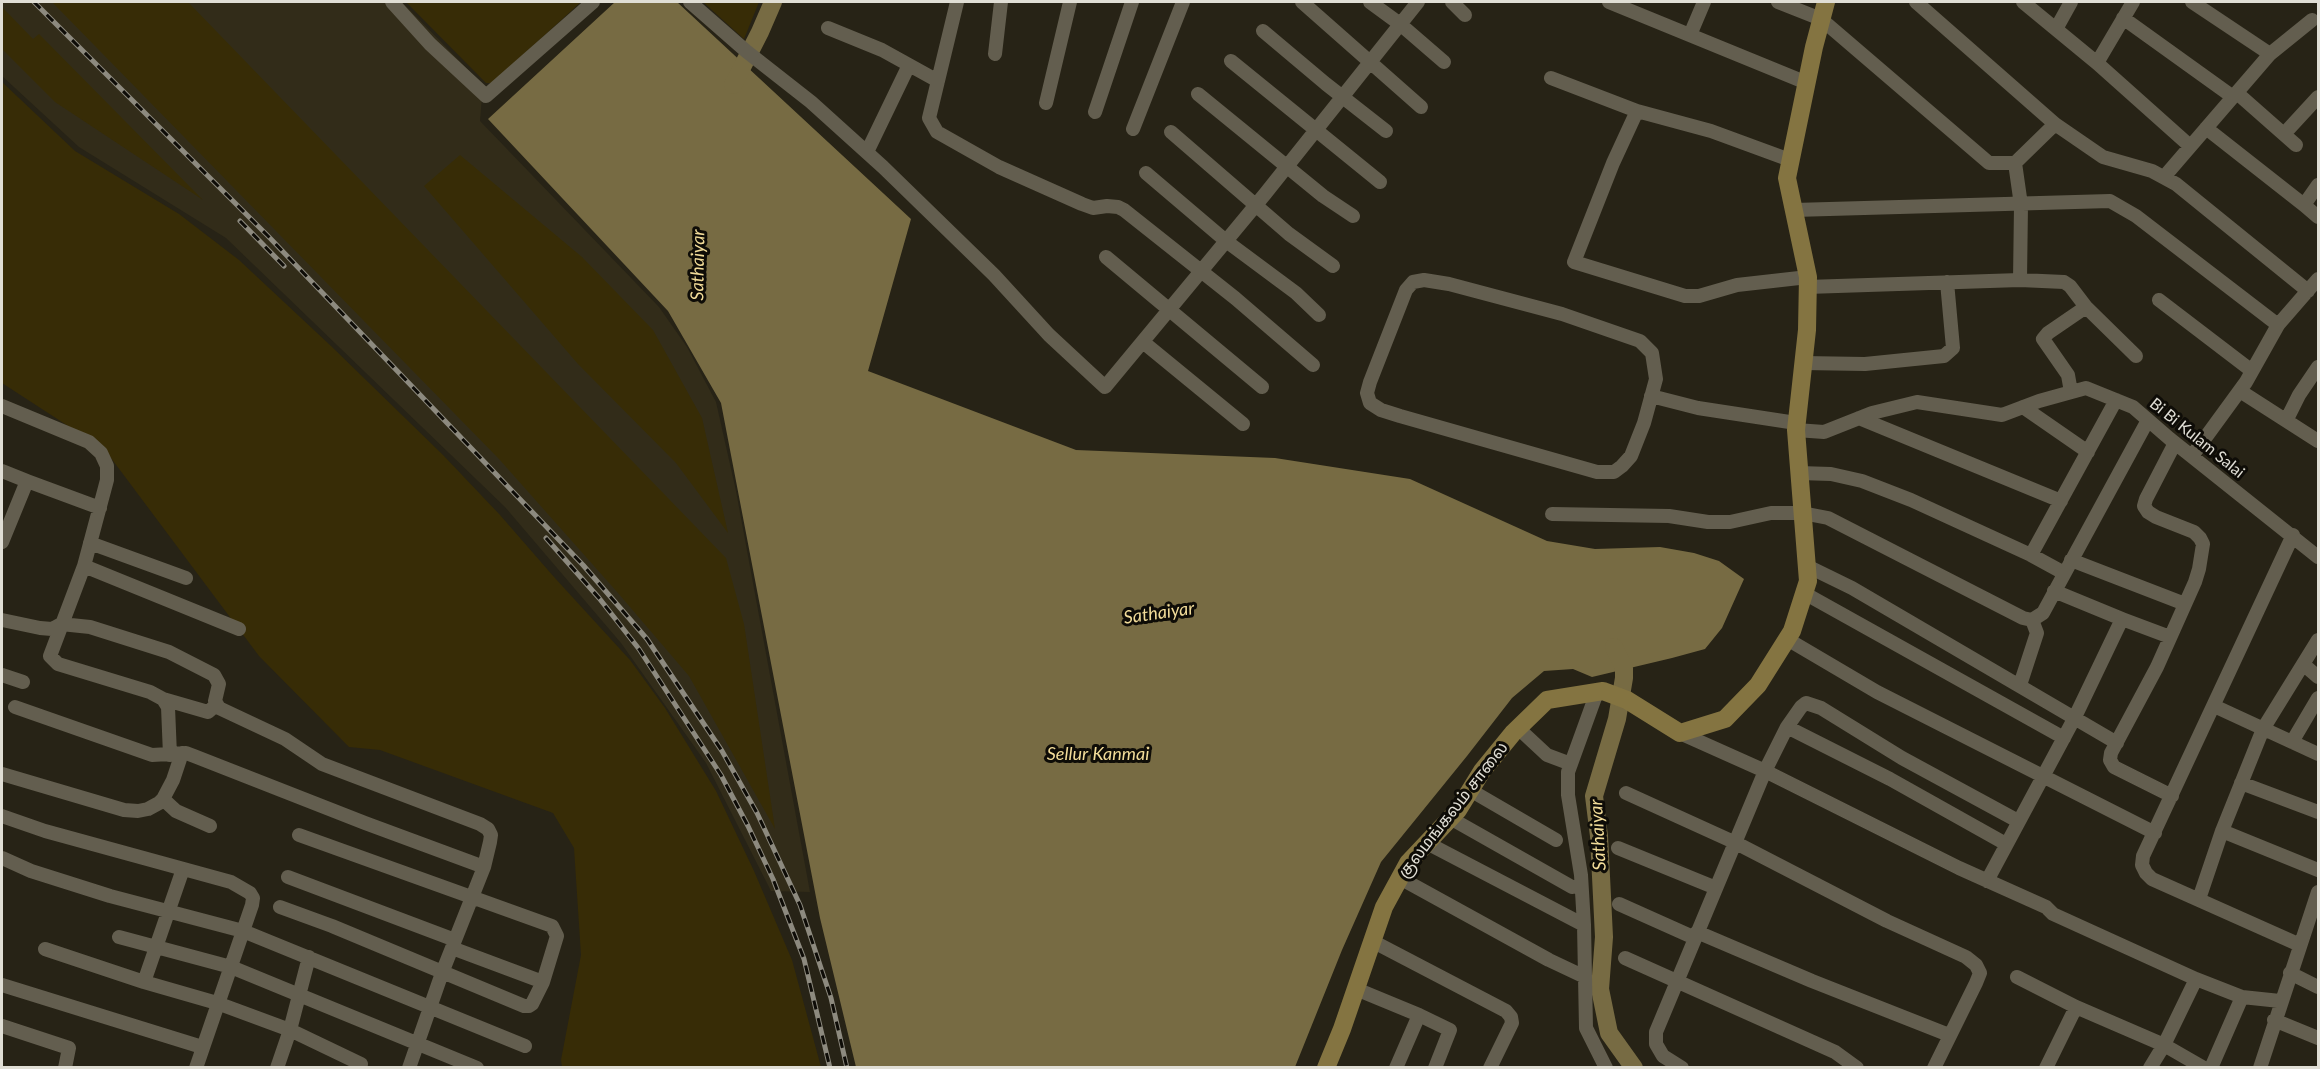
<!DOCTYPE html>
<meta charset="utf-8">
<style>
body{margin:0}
#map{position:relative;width:2320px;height:1069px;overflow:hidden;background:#272316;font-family:Lato,sans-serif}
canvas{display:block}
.frame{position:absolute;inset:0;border:3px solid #e0ded5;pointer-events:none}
</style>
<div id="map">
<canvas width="2320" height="1069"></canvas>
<div class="frame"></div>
</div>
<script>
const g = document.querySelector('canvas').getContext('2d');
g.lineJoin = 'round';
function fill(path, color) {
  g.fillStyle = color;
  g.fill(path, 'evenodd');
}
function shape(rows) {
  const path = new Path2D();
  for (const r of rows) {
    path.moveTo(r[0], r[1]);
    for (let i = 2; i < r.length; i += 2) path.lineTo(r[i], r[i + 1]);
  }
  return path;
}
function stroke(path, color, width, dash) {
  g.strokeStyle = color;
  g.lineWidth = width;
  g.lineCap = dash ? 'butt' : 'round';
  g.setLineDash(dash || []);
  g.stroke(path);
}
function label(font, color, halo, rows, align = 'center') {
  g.font = font + ' Lato,"Noto Sans Tamil",sans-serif';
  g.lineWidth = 6;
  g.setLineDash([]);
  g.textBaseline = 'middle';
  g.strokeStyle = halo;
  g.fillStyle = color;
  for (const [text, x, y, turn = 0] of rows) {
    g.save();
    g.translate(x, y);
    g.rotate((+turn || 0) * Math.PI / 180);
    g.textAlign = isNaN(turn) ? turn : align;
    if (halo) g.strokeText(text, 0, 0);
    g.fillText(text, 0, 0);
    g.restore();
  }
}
const built = shape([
 [2,2,402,2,483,85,480,121,659,307,687,347,716,402,736,491,810,892,771,891,706,763,621,643,505,507,226,238,79,147,2,76]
]);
const green = shape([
 [52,2,188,2,726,558,744,624,775,829,689,676,618,593,499,459],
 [406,2,581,2,492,83,486,83],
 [703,2,759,2,744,39],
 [2,7,33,39,39,34,203,200,55,102,2,49],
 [2,82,75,151,179,214,239,260,331,346,443,455,500,515,554,577,630,660,665,708,716,791,754,871,792,960,821,1067,562,1067,561,1060,581,955,574,848,553,813,380,750,349,747,259,656,105,450,2,383],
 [460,155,582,257,653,330,702,418,728,533,676,463,578,364,424,186]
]);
const water = shape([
 [615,2,677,2,911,219,868,371,1076,450,1275,458,1410,479,1547,541,1595,549,1660,547,1694,553,1719,561,1744,579,1722,628,1705,649,1672,658,1592,677,1573,669,1544,671,1512,698,1467,756,1381,862,1342,950,1295,1067,856,1067,820,918,721,403,668,311,488,119]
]);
const river = shape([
 [733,85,760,32,773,2],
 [1614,647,1624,668,1624,678,1617,719,1594,796,1599,836,1604,937,1600,989,1609,1033,1634,1068]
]);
const minor = shape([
 [392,2,430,44,486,96,593,2],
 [690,2,746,51,811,102,883,167,994,275,1049,335,1105,387,1265,194,1418,2],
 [957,2,929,118,937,132,999,167,1082,204,1093,208,1107,206,1118,207,1124,210,1235,298,1313,365],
 [1302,2,1421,107],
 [1370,2,1400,24,1444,62],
 [1452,2,1465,15],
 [1609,2,1807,83],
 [1778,2,1821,19,1989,163,2015,163,2055,124],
 [1916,2,2055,124,2103,157,2152,171,2176,184,2308,291],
 [2023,2,2097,63,2133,2],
 [2123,18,2233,97],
 [828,28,882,50,938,81],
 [2056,29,2071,2],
 [1263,31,1326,84,1386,131],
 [1690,35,1704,2],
 [995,54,1001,2],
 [2270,54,2312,20],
 [1231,61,1380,182],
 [2097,63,2190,146],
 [1551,78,1637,111],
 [2237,93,2296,145],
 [1198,94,1323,196,1353,216],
 [1046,103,1070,2],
 [1095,112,1132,2],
 [2206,128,2304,205,2318,185],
 [1133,129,1183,2],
 [1171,132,1289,234,1333,266],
 [2284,134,2318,97],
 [867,152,909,65],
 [1790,160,1711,131,1637,111,1613,163,1574,262,1685,296,1699,296,1737,285,1808,277],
 [2015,163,2021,205,2020,280],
 [1146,173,1226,241,1296,293,1319,315],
 [2164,177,2270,54,2192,2],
 [2304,205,2318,217],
 [1794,210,2110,201,2136,216,2278,325,2246,382,2192,456],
 [1106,257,1262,387],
 [1424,280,1449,284,1562,314,1640,341,1652,353,1656,379,1644,423,1631,456,1622,466,1614,472,1597,472,1400,416,1381,410,1370,403,1367,393,1370,382,1406,290,1413,282,1424,280],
 [1807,287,2020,280,2064,282,2070,286,2086,307,2048,333,2043,339,2068,375,2071,392],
 [2159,300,2252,371],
 [2086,307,2136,356],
 [2278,325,2318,279],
 [1143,342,1243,424],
 [1803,363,1865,364,1944,356,1953,348,1947,282],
 [2240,391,2318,441],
 [1651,396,1698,408,1796,423],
 [2,406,89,442,101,453,107,466,107,480,84,566,50,656,58,664,150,692,163,699,168,707,170,755],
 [2023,407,2088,452],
 [1859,418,2061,501],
 [2287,419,2299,395,2318,367],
 [1796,430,1824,432,1872,413,1917,402,2002,415,2039,401,2086,388,2133,407,2170,439,2318,557],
 [2,471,27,481,2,542],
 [1799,473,1831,474,1862,481,1911,500,2031,555,2116,400],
 [27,481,100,508],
 [1552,514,1669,516,1708,522,1730,522,1771,513,1802,513,1828,518,2023,618,2032,620,2043,613,2148,420],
 [2293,535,2143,856,2142,865,2146,873,2152,879,2300,945],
 [90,543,186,578],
 [2031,555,2064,573],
 [2071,560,2185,604],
 [84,566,239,629],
 [1807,566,1852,588,2117,743],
 [1804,593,2064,738],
 [2122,619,2170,637],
 [2,620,40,628,52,629,61,624,90,627,169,652,214,675,219,684,215,701,219,708,285,739,322,764,480,824,488,829,491,835,490,842,484,867,442,973,409,1068],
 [1787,639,1877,692,2155,833],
 [2303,664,2318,677],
 [2,675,23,682],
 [2020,685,2037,633,2032,620],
 [163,699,208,712,216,705],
 [2214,706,2318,754],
 [15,707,152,755,186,753,194,756,365,823,484,867],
 [1787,727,1890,779,2006,844],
 [1518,728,1547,755,1571,764],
 [1680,733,1765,771,1959,868,2046,907,2053,914,2196,979,2242,997,2280,1001],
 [2292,742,2318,698],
 [2,774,124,810,138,811,148,809,159,803,163,799,173,780,182,753],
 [2241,783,2318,812],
 [1470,790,1556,840],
 [1626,793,1736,843,1887,921,1966,957,1976,965,1980,973,1976,983,1934,1068],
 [2172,796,2114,767,2110,760,2111,753,2157,667,2195,582,2199,569,2203,544,2200,538,2194,532,2156,517,2148,512,2144,506,2146,499,2175,443],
 [163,799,176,811,210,826],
 [2,816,45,831,231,882,250,893,253,898,252,905,196,1068],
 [1450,818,1572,887],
 [2222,831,2318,870],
 [299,835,552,926,557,936,543,982,452,948],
 [1427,843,1584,925,1586,1028,1606,1068],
 [1618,848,1716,888],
 [2,858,31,871,110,896,243,931,525,1046],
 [288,877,455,940],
 [1400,878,1549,960,1585,977],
 [1987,881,2075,717,2122,619,2054,591],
 [2199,899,2222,831,2263,729,2318,640],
 [1619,904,1695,938],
 [280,907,332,926,524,1006,529,1006,532,1004,543,982],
 [1584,925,1581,875,1568,795,1568,772,1597,692],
 [1697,932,1812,981,1949,1035],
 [119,937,231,967,477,1068],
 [1372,941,1506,1011,1511,1017,1512,1023,1490,1068],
 [45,949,144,982,217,1003,290,1030,361,1064],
 [1625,958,1835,1052,1857,1068],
 [2290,973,2318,987],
 [2017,977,2076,1007,2164,1045,2204,1068],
 [144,982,183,869],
 [2,985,202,1047],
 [1356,989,1419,1015,1450,1030,1435,1068],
 [2274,1020,2318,1038],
 [2,1026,69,1048,65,1068],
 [277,1068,290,1030,309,957],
 [1396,1068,1419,1015],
 [1682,1068,1663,1056,1656,1044,1656,1032,1765,771,1787,727,1801,707,1806,703,1821,708,1902,758,2018,821],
 [2046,1068,2076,1007],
 [2150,1068,2164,1045,2196,979],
 [2211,1068,2242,997],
 [2260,1068,2318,892]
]);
const major = shape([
 [1326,1068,1342,1029,1384,907,1408,863,1458,810,1482,771,1513,733,1547,700,1603,691,1627,700,1680,733,1725,719,1758,685,1792,631,1808,581,1796,430,1807,330,1808,277,1787,178,1814,47,1826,2]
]);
const rail = shape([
 [34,2,268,236,583,565,647,639,722,751,757,813,800,905,831,998,847,1068],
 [240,221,284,266],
 [546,538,599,598,639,649,721,775,748,826,773,879,804,959,830,1068]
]);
const streetNames = [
 ["Bi Bi Kulam Salai",2197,438,39],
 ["குலமங்கலம் சாலை",1453,810,-52]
];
const waterNames = [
 ["Sathaiyar",698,265,-89],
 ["Sathaiyar",1159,613,-8],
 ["Sellur Kanmai",1098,754],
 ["Sathaiyar",1598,835,-93]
];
fill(built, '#322c19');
fill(green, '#372c06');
fill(water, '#776b43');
stroke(river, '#776b43', 18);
stroke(minor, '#635e4f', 14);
stroke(major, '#847441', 18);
stroke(rail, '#8d8a7f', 5);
stroke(rail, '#0e0c07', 3, [9]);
label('16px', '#e0ded5', '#0e0c07', streetNames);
label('italic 18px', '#f2dc99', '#0e0c07', waterNames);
</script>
